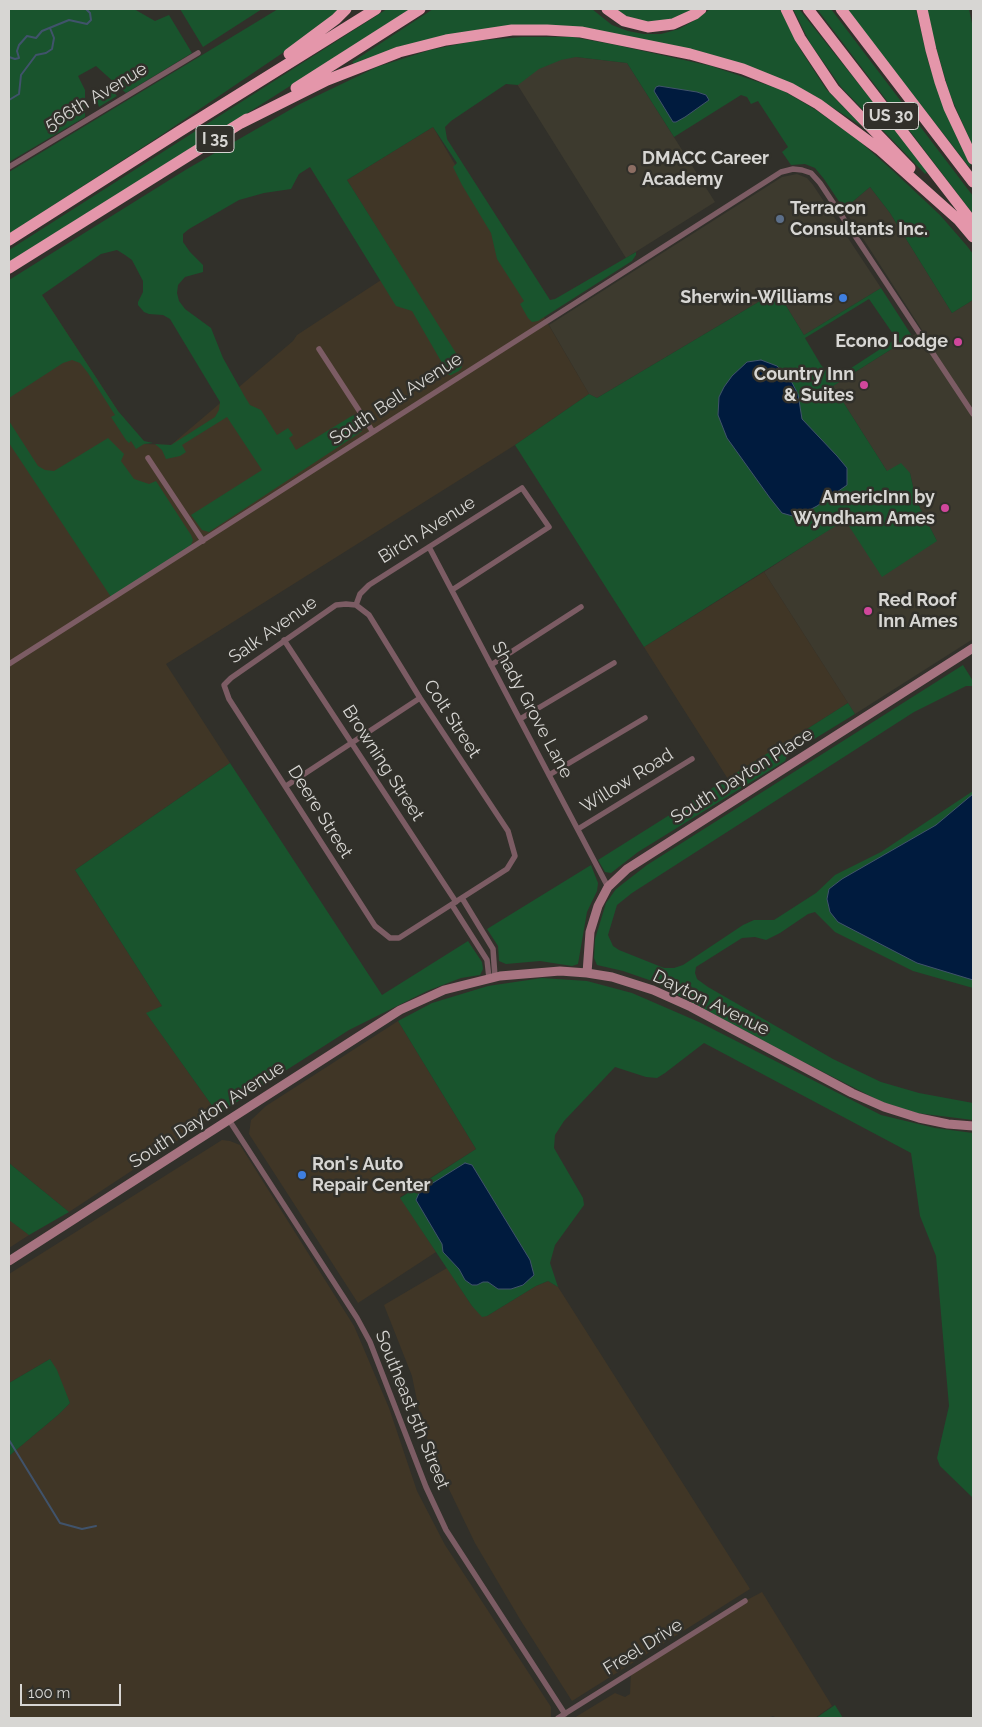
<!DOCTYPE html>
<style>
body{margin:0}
#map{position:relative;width:982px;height:1727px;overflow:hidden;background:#31302a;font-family:Raleway,sans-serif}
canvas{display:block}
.frame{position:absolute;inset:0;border:10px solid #d7d6d3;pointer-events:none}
.scale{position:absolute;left:20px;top:1684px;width:101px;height:22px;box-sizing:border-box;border:2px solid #d7d6d3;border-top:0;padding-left:6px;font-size:15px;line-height:18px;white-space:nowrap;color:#d7d6d3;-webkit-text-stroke:4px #31302a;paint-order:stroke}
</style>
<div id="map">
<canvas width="982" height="1727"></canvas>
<div class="frame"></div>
<div class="scale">100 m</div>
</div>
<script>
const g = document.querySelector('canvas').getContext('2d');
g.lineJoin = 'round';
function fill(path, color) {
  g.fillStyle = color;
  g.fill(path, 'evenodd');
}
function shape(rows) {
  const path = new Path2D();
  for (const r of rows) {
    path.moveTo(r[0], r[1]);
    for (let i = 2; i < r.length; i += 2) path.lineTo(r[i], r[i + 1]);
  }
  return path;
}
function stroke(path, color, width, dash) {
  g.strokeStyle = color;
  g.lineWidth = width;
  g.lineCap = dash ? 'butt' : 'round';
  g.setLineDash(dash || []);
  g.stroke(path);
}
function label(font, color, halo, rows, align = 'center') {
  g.font = font + ' Raleway,sans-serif';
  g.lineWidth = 5;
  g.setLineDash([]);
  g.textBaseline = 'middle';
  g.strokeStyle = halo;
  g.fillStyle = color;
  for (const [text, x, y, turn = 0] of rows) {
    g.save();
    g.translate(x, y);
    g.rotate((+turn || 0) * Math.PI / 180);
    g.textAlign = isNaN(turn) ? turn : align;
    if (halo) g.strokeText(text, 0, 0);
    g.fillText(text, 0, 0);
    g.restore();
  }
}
const built = shape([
 [576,57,627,63,715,202,626,258,502,60],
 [797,174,807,178,813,185,881,288,804,335,777,291,597,398,589,394,549,325,782,177],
 [870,187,890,213,952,313,973,300,973,639,855,714,764,572,845,519,937,541,916,500,910,473,887,471,833,386,922,330,844,209]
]);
const industrial = shape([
 [433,127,589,394,515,445,166,664,230,763,75,870,162,1006,147,1014,218,1114,69,1212,9,1163,9,316,42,295,118,411,144,444,171,445,293,341,297,335,401,267,347,180],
 [764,572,848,703,728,779,644,647],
 [398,1021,476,1149,400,1197,436,1252,358,1303,249,1134,251,1120,266,1106],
 [222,1140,230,1141,240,1145,354,1326,389,1408,417,1491,445,1545,551,1707,551,1718,9,1718,9,1456,58,1415,70,1403,50,1359,9,1383,9,1274],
 [9,1219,29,1235,9,1248],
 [447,1268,472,1306,487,1316,536,1286,548,1281,558,1287,750,1589,572,1701,521,1621,475,1543,434,1458,421,1420,412,1376,384,1305],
 [762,1592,832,1706,815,1718,777,1718,773,1716,767,1718,574,1718,615,1693,625,1697,630,1694,631,1672,745,1601]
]);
const green = shape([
 [9,9,134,9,155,21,169,15,192,53,126,93,96,66,78,76,85,90,85,117,9,162],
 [180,9,262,9,203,47],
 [278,9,340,9,319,27,284,52,160,136,9,234,9,172],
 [387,9,411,9,9,265,9,250],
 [433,9,592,9,612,25,628,31,644,34,661,34,679,29,697,19,710,9,780,9,800,49,826,89,863,127,813,95,779,78,533,26,355,65,352,62],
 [607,9,695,9,678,20,648,25],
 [793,9,799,9,928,171,925,174,841,87,810,43],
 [817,9,831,9,973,196,973,214],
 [847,9,916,9,928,61,935,82,957,138,971,165,969,167],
 [927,9,969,9,973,28,973,147,950,95,930,27],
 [522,37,573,37,616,45,711,66,782,90,816,110,858,140,891,169,940,215,967,246,973,254,973,300,952,313,890,213,870,187,844,209,824,179,815,168,805,164,791,165,782,152,788,147,758,101,751,104,747,97,741,95,674,137,627,63,576,57,561,60,539,69,518,85,506,84,451,121,445,127,447,139,550,300,555,299,636,252,636,255,632,261,538,321,532,322,528,318,520,304,524,301,497,259,491,233,462,185,453,167,457,163,433,127,347,180,461,361,462,367,459,371,451,375,449,375,412,311,396,306,310,167,299,174,291,189,264,193,239,200,189,229,183,234,183,242,190,252,203,265,203,272,185,277,178,285,177,293,179,301,185,309,211,328,223,358,245,397,250,405,261,410,277,435,288,428,293,435,289,438,296,450,350,417,354,415,362,426,362,431,358,434,209,532,202,530,191,515,262,470,227,417,182,445,186,452,180,456,166,459,162,450,155,444,171,445,215,417,219,410,220,402,170,319,163,315,149,314,144,312,138,305,138,302,143,292,143,281,132,260,125,255,117,250,101,254,42,295,118,411,144,441,153,443,144,444,136,449,131,441,129,443,126,440,111,417,115,415,88,373,80,363,72,360,63,363,9,398,9,280,187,169,300,104,377,67,430,50,474,41],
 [112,90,117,96,99,107,96,98],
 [881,288,912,336,900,344,869,299,805,338,821,365,832,377,839,376,894,340,898,345,833,386,887,471,901,463,910,473,916,500,937,541,882,577,845,520,644,647,515,445,589,394,597,398,777,291,804,335],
 [9,421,38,466,45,470,54,471,108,438,124,454,121,461,134,479,149,484,156,481,191,535,193,540,191,545,111,597,9,443],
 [963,665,973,681,973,686,966,686,914,712,632,893,617,905,608,935,613,946,619,950,664,968,674,968,683,965,743,925,754,920,774,920,816,893,835,875,881,852,973,791,973,988,913,971,835,932,815,912,808,914,780,933,766,940,755,937,742,938,696,967,695,973,697,979,708,987,833,1059,881,1082,919,1093,973,1103,973,1120,917,1113,882,1102,786,1053,652,981,623,971,597,965,594,958,595,939,606,903,616,889,647,865],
 [848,703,855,714,811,741,802,741,796,736],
 [787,741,789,751,785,761,638,852,611,873,605,872,598,860],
 [230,763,382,995,468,941,482,962,483,969,480,975,461,978,427,991,349,1030,218,1114,146,1013,162,1006,75,870],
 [591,865,598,883,597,891,587,912,578,964,572,966,540,961,506,964,499,961,498,946,487,929],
 [542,978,587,981,632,993,699,1022,881,1115,935,1128,973,1133,973,1498,940,1466,937,1458,949,1406,936,1256,920,1216,911,1153,704,1043,665,1073,657,1078,646,1077,615,1067,564,1121,555,1135,554,1148,583,1198,584,1205,555,1245,550,1263,558,1287,548,1281,536,1286,487,1316,482,1317,472,1306,400,1198,476,1149,398,1021,432,1003,488,986],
 [9,1163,69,1212,29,1235,9,1220],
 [50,1359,57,1370,70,1403,58,1415,9,1456,9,1383],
 [835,1705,843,1718,816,1718]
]);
const water = shape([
 [659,86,697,92,706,95,709,100,685,117,676,122,673,122,654,91,656,87,659,86],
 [761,360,777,366,790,379,798,394,802,419,837,456,847,468,847,485,817,506,796,517,782,513,770,498,727,438,718,415,719,397,724,387,732,376,747,362,761,360],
 [973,794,973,980,917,963,838,922,830,912,827,899,829,889,842,879,936,825,973,794],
 [465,1163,472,1165,530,1260,534,1275,523,1285,511,1289,498,1289,488,1282,483,1282,477,1285,472,1285,465,1280,459,1269,443,1252,442,1244,416,1200,420,1191,465,1163]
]);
const stream = shape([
 [9,57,15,59,19,58,17,51,19,45,27,36,36,38,42,31,69,20,87,24,91,20,90,13,86,9],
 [9,100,19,94,21,75,36,55,46,53,52,49,54,38,50,28],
 [9,1440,60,1523,82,1529,96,1526]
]);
const street = shape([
 [9,167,198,53],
 [319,349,373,432],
 [148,458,203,541],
 [429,547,608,887],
 [346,604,356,605,369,615,420,698,508,831,515,856,507,869,399,938,390,938,375,926,229,699,224,685,231,678,336,605,346,604],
 [356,605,360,594,369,585,522,488,549,527,452,590],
 [284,640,456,902],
 [9,664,781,172,793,169,802,170,811,173,820,183,973,414],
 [491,665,581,607],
 [520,719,614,663],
 [549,775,645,718],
 [286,786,420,698],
 [578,829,692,759],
 [462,898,493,949,495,977],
 [452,905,487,960,489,978],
 [229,1120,357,1318,370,1342,426,1487,446,1530,565,1714],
 [558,1718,745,1601]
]);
const secondary = shape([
 [587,973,590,932,598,906,608,887,627,869,973,648],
 [9,1261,400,1010,444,990,500,976,560,971,587,973,612,977,653,990,691,1007,852,1093,884,1107,919,1118,948,1124,973,1126]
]);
const highway = shape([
 [607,9,624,21,648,27,673,24,695,14,701,9],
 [786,9,800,38,834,89,910,168],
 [808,9,973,223],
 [841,9,973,182],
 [922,9,931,50,940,82,949,108,973,159],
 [289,54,336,19,346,9],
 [296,88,420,9],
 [241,123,327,80,399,52,446,40,512,30,547,30,581,32,690,54,743,69,790,88,818,104,879,149,962,223],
 [957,218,973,237],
 [9,240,180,131,376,9],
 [9,268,247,119]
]);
const markers = [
 [632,169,5,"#8d6e63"],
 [780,219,5,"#5c6f8a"],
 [843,298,5,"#3f7fe0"],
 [958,342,5,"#d1479c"],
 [864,385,5,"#d1479c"],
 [945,508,5,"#d1479c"],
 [868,611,5,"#d1479c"],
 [302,1175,5,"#3f7fe0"]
];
const shields = [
 [891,116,55],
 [215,139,38]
];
const shieldNames = [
 ["US 30",891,116],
 ["I 35",215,139]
];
const streetNames = [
 ["566th Avenue",96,97,-31],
 ["South Bell Avenue",396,399,-33],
 ["Birch Avenue",427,530,-32],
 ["Salk Avenue",273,630,-35],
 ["Shady Grove Lane",532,710,62],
 ["Colt Street",452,719,57],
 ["Browning Street",383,763,57],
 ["South Dayton Place",742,776,-32],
 ["Willow Road",627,781,-32],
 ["Deere Street",320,812,58],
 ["Dayton Avenue",711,1003,26],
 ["South Dayton Avenue",207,1115,-33],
 ["Southeast 5th Street",412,1410,68],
 ["Freel Drive",643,1647,-32]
];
const poiNames = [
 ["DMACC Career",642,159],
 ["Academy",642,180],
 ["Terracon",790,209],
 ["Consultants Inc.",790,230],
 ["Sherwin-Williams",833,298,"right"],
 ["Econo Lodge",948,342,"right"],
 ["Country Inn",854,375,"right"],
 ["& Suites",854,396,"right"],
 ["AmericInn by",935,498,"right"],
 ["Wyndham Ames",935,519,"right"],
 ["Red Roof",878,601],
 ["Inn Ames",878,622],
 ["Ron's Auto",312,1165],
 ["Repair Center",312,1186]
];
fill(built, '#3d3a2e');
fill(industrial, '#403626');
fill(green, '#19542d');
fill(water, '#001b3e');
stroke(water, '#40536b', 1);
stroke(stream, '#40536b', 2);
stroke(street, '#7c5c64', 5.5);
stroke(secondary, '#a67380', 9);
stroke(highway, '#e496aa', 11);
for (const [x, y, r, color] of markers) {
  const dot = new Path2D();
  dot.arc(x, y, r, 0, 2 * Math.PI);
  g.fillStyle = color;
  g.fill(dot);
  stroke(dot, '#31302a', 2);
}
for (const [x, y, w] of shields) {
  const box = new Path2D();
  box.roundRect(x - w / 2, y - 13.5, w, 27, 4);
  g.fillStyle = '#31302a';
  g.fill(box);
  stroke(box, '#d7d6d3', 1);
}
label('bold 16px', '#d7d6d3', null, shieldNames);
label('18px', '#d7d6d3', '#31302a', streetNames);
label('bold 18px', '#d7d6d3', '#31302a', poiNames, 'left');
</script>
